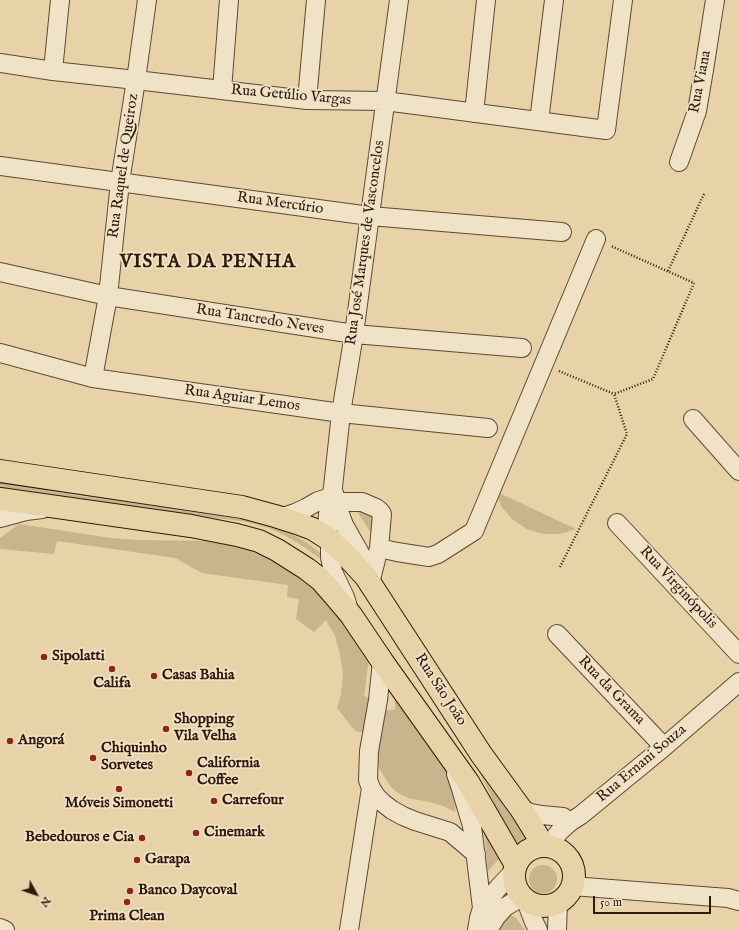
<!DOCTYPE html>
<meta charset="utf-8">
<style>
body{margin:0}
#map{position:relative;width:739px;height:930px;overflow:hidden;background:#e8d3a8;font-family:"IM FELL English",serif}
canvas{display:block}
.north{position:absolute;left:16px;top:874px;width:40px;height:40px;-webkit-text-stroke:3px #f0e2c6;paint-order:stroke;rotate:130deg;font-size:11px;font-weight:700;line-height:16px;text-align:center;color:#301a0c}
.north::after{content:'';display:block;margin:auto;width:14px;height:18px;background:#301a0c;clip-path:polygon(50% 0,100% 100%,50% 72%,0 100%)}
.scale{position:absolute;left:593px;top:896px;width:118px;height:18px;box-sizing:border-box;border:2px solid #301a0c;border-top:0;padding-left:5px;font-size:12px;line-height:14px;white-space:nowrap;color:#301a0c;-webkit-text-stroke:3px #f0e2c6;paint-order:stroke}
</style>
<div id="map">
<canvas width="739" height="930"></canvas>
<div class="north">N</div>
<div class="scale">50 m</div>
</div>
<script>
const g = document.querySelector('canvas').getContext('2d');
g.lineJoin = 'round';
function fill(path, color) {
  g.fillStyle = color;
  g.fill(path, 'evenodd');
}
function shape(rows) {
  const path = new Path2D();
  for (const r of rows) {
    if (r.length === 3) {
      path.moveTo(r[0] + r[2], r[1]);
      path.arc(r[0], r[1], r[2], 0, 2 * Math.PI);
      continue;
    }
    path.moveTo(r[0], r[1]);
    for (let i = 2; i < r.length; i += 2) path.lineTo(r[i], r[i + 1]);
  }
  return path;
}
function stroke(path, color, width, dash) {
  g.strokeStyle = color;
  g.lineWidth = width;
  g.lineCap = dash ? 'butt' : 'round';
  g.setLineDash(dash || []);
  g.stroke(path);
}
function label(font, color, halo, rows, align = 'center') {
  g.font = font + ' "IM FELL English",serif';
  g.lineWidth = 3.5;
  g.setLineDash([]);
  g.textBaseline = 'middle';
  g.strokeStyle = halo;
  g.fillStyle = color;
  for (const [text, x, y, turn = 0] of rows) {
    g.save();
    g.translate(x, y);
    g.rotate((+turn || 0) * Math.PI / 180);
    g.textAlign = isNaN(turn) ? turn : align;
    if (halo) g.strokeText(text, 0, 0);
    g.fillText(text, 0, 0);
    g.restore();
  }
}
const green = shape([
 [0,482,80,496,222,512,267,523,288,532,306,542,322,554,326,563,304,547,286,536,268,528,247,522,156,510,81,501,0,487],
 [495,491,576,529,560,534,543,534,527,529,512,519,501,506],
 [373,507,374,538,355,508],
 [19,524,111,538,137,540,215,541,240,545,282,561,330,600,369,658,364,696,371,698,364,731,360,732,355,731,337,708,341,695,343,674,340,654,335,636,326,620,314,632,296,619,299,599,287,597,288,585,202,573,175,558,57,541,54,554,0,549,0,538],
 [395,701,402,705,408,710,448,773,456,800,455,812,443,806,430,802,408,798,398,793,391,787,380,770,377,759,385,710,395,710],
 [473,758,532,834,515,847],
 [484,827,501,857,488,871,487,865],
 [543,879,14],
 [510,915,513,916,516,918,525,930,495,930,508,916]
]);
const path = shape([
 [668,271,704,194],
 [559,371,614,394],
 [560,567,627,434,614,394,653,379,694,283,611,246]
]);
const minor = shape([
 [0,63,53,71,136,80,307,100,385,101,606,130,623,0],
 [53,71,60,0],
 [222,90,229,0],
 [307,100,316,0],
 [474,113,486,0],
 [539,121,554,0],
 [679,162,697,111,704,70,715,0],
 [0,166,370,216,562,232],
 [0,272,108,296,354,334,522,348],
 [0,353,93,378,341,413,488,428],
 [93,378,108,296,120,182,136,80,147,0],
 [693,419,739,471],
 [334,493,336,503,344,525,361,555,366,577],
 [336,503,345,502,362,502,376,508,380,511,382,514,379,548,370,583],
 [275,516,286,516,295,513,306,508,318,501,325,499,330,499],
 [0,518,26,511,42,509],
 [617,523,739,654],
 [379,548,397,552,429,557,438,554,474,531,596,239],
 [348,607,345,597,333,572,330,557,330,540,327,530,328,514,333,487,341,413,354,334,399,0],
 [557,634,664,747],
 [382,661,378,700,369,751,368,780,371,788,376,796,383,803,392,810,403,816,415,821,450,832,476,854],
 [456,774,461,789,472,826,482,908],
 [521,809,531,813,542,815,563,817,570,822],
 [547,847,560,831,570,822,581,815,664,747,739,682],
 [572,886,728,898,739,901],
 [526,901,534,922,538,930],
 [0,928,5,930],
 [349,930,371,788],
 [477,930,479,918,482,908,498,888,514,871],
 [488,930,496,917,505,907,522,897],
 [557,930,558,903]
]);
const major = shape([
 [0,471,242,507,275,516,297,523,313,529,330,540,344,553,366,577,481,754,521,809,544,846],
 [0,499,191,526,237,535,259,541,277,550,307,569,321,580,335,596,351,615,382,661,468,782,516,865],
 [544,876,30]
]);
const markers = [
 [44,657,4,"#8f2418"],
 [112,669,4,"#8f2418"],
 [154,676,4,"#8f2418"],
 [166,729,4,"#8f2418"],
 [10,741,4,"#8f2418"],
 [93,758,4,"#8f2418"],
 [189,773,4,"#8f2418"],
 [119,789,4,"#8f2418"],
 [214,801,4,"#8f2418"],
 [196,833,4,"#8f2418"],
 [142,838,4,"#8f2418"],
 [137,860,4,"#8f2418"],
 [130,891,4,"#8f2418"],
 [127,902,4,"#8f2418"]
];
const streetNames = [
 ["Rua Viana",701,82,-79],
 ["Rua Getúlio Vargas",291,96,5],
 ["Rua Raquel de Queiroz",124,166,-82],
 ["Rua Mercúrio",280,204,8],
 ["Rua José Marques de Vasconcelos",366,243,-82],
 ["Rua Tancredo Neves",260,320,9],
 ["Rua Aguiar Lemos",242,399,8],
 ["Rua Virginópolis",678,588,47],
 ["Rua São João",440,690,57],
 ["Rua da Grama",611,691,46],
 ["Rua Ernani Souza",642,764,-40]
];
const poiNames = [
 ["Sipolatti",52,657],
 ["Casas Bahia",162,676],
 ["Califa",112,684,"center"],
 ["Shopping",174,720],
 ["Vila Velha",174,737],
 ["Angorá",18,741],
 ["Chiquinho",101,749],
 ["Sorvetes",101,766],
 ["California",197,764],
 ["Coffee",197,781],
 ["Carrefour",222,801],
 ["Móveis Simonetti",119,804,"center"],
 ["Cinemark",204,833],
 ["Bebedouros e Cia",134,838,"right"],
 ["Garapa",145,860],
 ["Banco Daycoval",138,891],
 ["Prima Clean",127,917,"center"]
];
const districtNames = [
 ["VISTA DA PENHA",208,263]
];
fill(green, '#c9b48d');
stroke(minor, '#5e4833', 20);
stroke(major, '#301a0c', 24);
stroke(path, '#301a0c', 2.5, [1, 2]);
stroke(minor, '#f0e2c6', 18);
stroke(major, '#e8d3a8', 22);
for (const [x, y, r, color] of markers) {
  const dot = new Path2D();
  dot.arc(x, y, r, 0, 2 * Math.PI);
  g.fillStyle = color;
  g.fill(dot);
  stroke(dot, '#f0e2c6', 1.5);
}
label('15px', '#301a0c', '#f0e2c6', streetNames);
label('bold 15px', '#301a0c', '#f0e2c6', poiNames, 'left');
g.letterSpacing = '1px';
label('bold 19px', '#301a0c', '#f0e2c6', districtNames);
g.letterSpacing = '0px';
</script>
